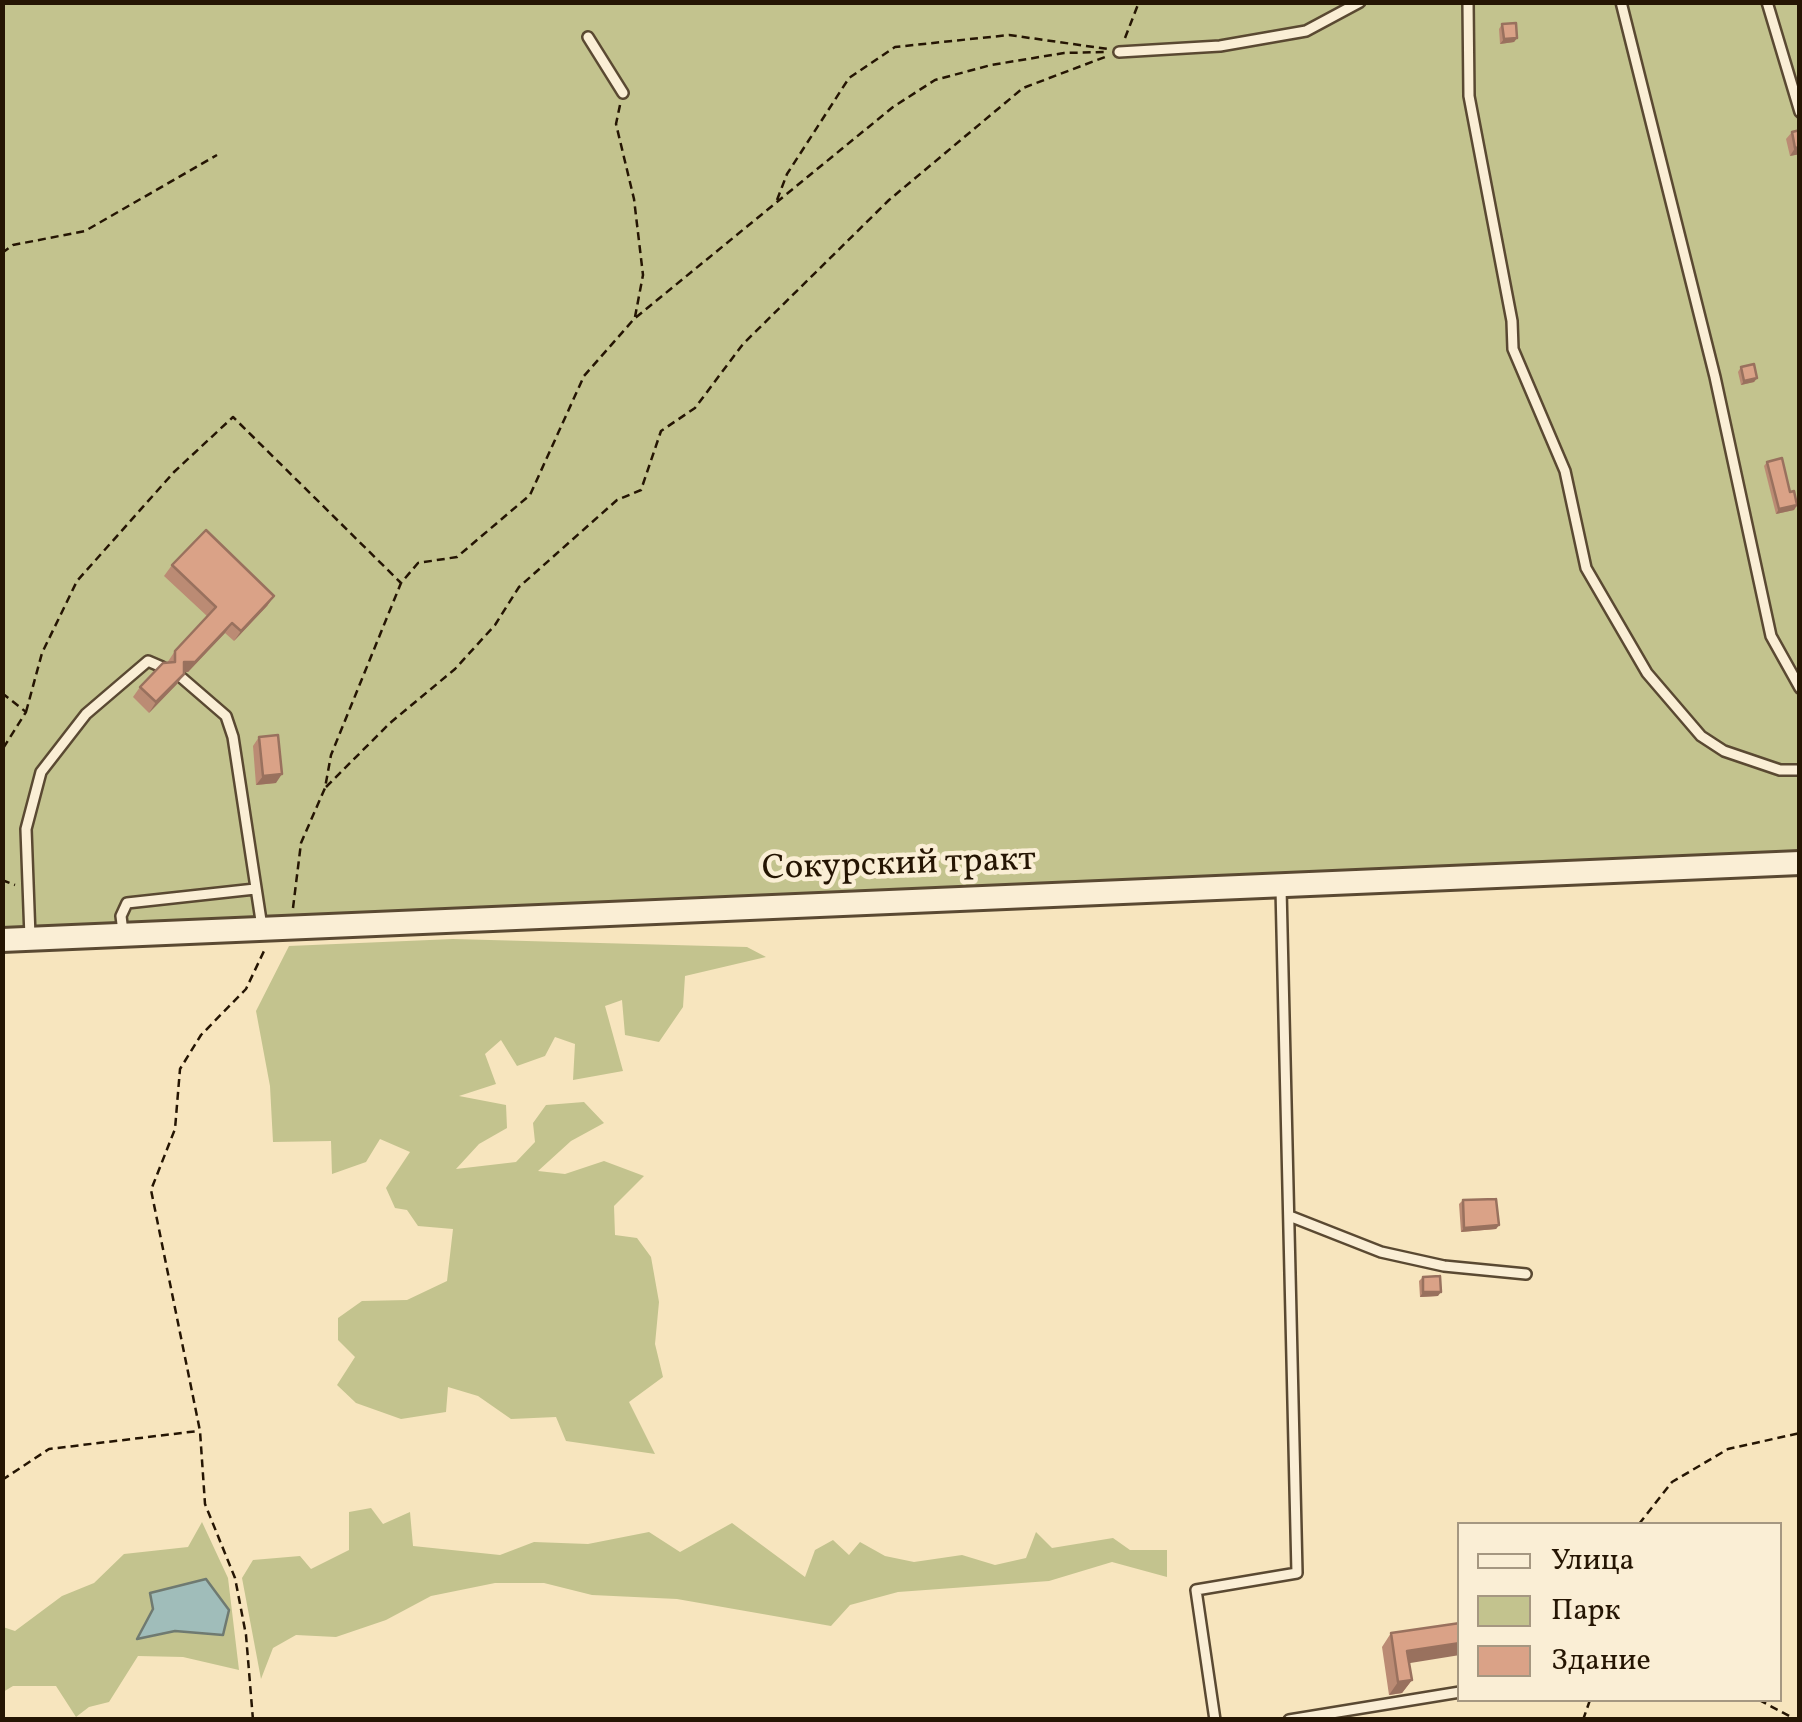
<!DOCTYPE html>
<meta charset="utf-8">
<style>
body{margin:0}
#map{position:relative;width:1802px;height:1722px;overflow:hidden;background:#f7e5be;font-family:Vollkorn,serif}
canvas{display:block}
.frame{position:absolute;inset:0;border:5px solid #251503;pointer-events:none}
.legend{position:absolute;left:1457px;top:1522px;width:325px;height:180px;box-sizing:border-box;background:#faeed5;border:2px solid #a59781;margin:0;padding:12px 18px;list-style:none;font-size:30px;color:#251503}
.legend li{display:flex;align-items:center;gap:20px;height:50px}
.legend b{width:50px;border:2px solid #a59781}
</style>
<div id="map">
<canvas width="1802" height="1722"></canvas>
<div class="frame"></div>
<ul class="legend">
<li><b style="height:12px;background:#faeed5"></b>Улица</li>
<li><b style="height:28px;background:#c3c38e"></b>Парк</li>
<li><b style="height:28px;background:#daa287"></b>Здание</li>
</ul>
</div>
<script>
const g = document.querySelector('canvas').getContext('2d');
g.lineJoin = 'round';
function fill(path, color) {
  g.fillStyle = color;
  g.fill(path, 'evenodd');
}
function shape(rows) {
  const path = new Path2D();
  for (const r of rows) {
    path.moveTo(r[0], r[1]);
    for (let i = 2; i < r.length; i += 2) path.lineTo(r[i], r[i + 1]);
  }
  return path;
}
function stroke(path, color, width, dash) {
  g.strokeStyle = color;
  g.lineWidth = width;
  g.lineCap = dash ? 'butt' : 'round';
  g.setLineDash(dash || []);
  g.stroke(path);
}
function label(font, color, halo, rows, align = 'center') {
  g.font = font + ' Vollkorn,serif';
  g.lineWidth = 9;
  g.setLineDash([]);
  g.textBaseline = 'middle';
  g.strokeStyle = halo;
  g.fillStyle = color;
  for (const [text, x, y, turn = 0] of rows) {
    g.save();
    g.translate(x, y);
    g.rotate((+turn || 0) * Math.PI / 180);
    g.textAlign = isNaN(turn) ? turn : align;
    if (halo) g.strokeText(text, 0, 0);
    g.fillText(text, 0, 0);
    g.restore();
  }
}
const green = shape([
 [2,3,1799,3,1799,863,3,940],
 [453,939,747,947,766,957,685,976,683,1007,659,1042,625,1035,622,1000,605,1006,623,1071,573,1080,575,1044,555,1037,545,1056,517,1066,501,1040,485,1054,496,1084,459,1096,506,1105,507,1128,479,1144,456,1169,516,1162,535,1142,533,1123,546,1105,584,1102,604,1123,571,1141,538,1171,565,1174,604,1161,644,1176,614,1206,615,1235,637,1238,651,1257,659,1302,655,1344,663,1377,629,1402,655,1454,566,1441,556,1417,511,1419,478,1396,448,1387,446,1412,401,1419,356,1403,337,1385,355,1357,338,1340,338,1318,362,1301,407,1300,447,1281,453,1229,418,1226,407,1210,395,1208,386,1188,410,1152,380,1139,366,1162,332,1174,331,1141,273,1142,270,1086,256,1011,289,946],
 [371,1508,383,1524,410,1512,413,1546,500,1555,534,1542,588,1544,649,1532,680,1552,732,1523,805,1577,815,1550,833,1540,849,1555,860,1542,885,1556,914,1562,962,1555,995,1565,1026,1558,1036,1532,1052,1548,1113,1538,1130,1550,1167,1550,1167,1577,1112,1562,1049,1581,898,1592,850,1605,831,1626,677,1599,592,1595,544,1583,495,1583,431,1596,386,1620,336,1637,296,1635,273,1648,261,1679,242,1578,253,1560,300,1556,311,1569,349,1550,349,1512],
 [202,1522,228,1578,239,1670,183,1657,138,1656,109,1702,89,1707,76,1717,56,1686,13,1686,3,1692,3,1627,15,1631,62,1596,94,1583,124,1554,188,1547],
 [153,1609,223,1635,175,1631,138,1638]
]);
const water = shape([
 [206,1579,229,1610,223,1635,175,1631,137,1639,153,1609,150,1593,206,1579]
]);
const path = shape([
 [1125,38,1139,2],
 [620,105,616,124,634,199,643,275,635,317],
 [777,200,787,174,849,78,895,47,1009,35,1108,49],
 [2,253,13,245,85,231,217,155],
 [2,693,26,712,2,750],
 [26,712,42,653,77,581,174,472,233,417,401,583],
 [326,787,390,723,455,669,495,625,519,587,617,500,641,490,661,431,695,408,743,344,889,200,1023,88,1105,57],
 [2,880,15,885],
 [293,908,301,843,325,788,331,755,401,583,418,563,457,557,530,495,584,376,634,319,893,107,935,80,991,65,1064,53,1106,52],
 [2,1480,49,1449,198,1431],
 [1639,1524,1672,1482,1728,1449,1800,1433],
 [1759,1700,1797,1720],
 [253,1720,246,1635,235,1578,205,1504,200,1431,151,1190,175,1129,180,1069,201,1035,246,989,264,951],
 [1583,1720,1590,1700]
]);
const service = shape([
 [1468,2,1469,96,1512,321,1513,349,1565,471,1586,568,1647,673,1701,736,1724,751,1780,770,1800,770],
 [1621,2,1715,377,1771,636,1800,688],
 [1767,2,1800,112],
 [588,37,623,93],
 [1119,52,1220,46,1306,31,1360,2],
 [182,678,226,716,233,737,262,927],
 [123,932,121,916,127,903,255,889],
 [30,937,26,829,41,772,86,714,148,661,162,667],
 [1292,1217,1381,1252,1444,1266,1526,1274],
 [1215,1720,1196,1590,1297,1573,1281,888],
 [1289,1720,1460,1692]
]);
const tertiary = shape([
 [2,940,1800,863]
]);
const wall = shape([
 [1502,24,1517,38,1514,42,1500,44,1499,29],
 [1792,132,1800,154,1790,156,1786,139],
 [1741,367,1757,378,1754,382,1741,385,1738,372],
 [1767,462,1790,492,1797,505,1794,510,1776,514,1764,466],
 [172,565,274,596,267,606,234,641,225,633,188,672,184,672,177,684,149,713,133,697,140,687,167,663,175,651,207,616,164,576],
 [259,737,276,783,256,785,253,746],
 [1463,1200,1499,1225,1496,1229,1461,1232,1459,1204],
 [1423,1277,1438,1296,1420,1297,1419,1281],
 [1391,1633,1409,1663,1412,1680,1402,1693,1389,1695,1382,1647]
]);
const shadedWall = shape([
 [1517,38,1514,42,1500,44,1504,39],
 [1800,147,1800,154,1790,156,1795,148],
 [1757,378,1754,382,1741,385,1744,381],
 [1797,505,1794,510,1776,514,1779,509],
 [274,596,267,606,234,641,241,631],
 [232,623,225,633,188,672,177,672,184,662],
 [184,674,177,684,149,713,156,702],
 [282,774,276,783,256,785,263,776],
 [1499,1225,1496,1229,1461,1232,1464,1228],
 [1423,1292,1441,1292,1438,1296,1420,1297],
 [1460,1643,1460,1655,1398,1665,1407,1651],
 [1412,1680,1402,1693,1389,1695,1398,1682]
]);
const building = shape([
 [1516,23,1517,38,1504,39,1502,24,1516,23],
 [1800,130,1800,147,1795,148,1792,132,1800,130],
 [1754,364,1757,378,1744,381,1741,367,1754,364],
 [1782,458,1790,492,1794,491,1797,505,1779,509,1767,462,1782,458],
 [206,530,274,596,241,631,232,623,195,662,184,662,184,674,156,702,140,687,163,663,175,662,175,651,216,607,172,565,206,530],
 [278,735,282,774,263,776,259,737,278,735],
 [1496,1199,1499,1225,1464,1228,1463,1200,1496,1199],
 [1440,1276,1441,1292,1423,1292,1423,1277,1440,1276],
 [1460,1623,1460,1643,1407,1651,1412,1680,1398,1682,1391,1633,1460,1623]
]);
const streetNames = [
 ["Сокурский тракт",899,867,-2]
];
fill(green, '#c3c38e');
fill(water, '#a0bdba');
stroke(water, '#6f7a71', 2.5);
stroke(service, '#5a4932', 14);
stroke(tertiary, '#5a4932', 28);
stroke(path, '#251503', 2.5, [8, 5]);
stroke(service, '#faeed5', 9);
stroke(tertiary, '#faeed5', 22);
fill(wall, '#bb8b74');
fill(shadedWall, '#99715e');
fill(building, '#daa287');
stroke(building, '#99715e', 2.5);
label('35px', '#251503', '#faeed5', streetNames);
</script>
